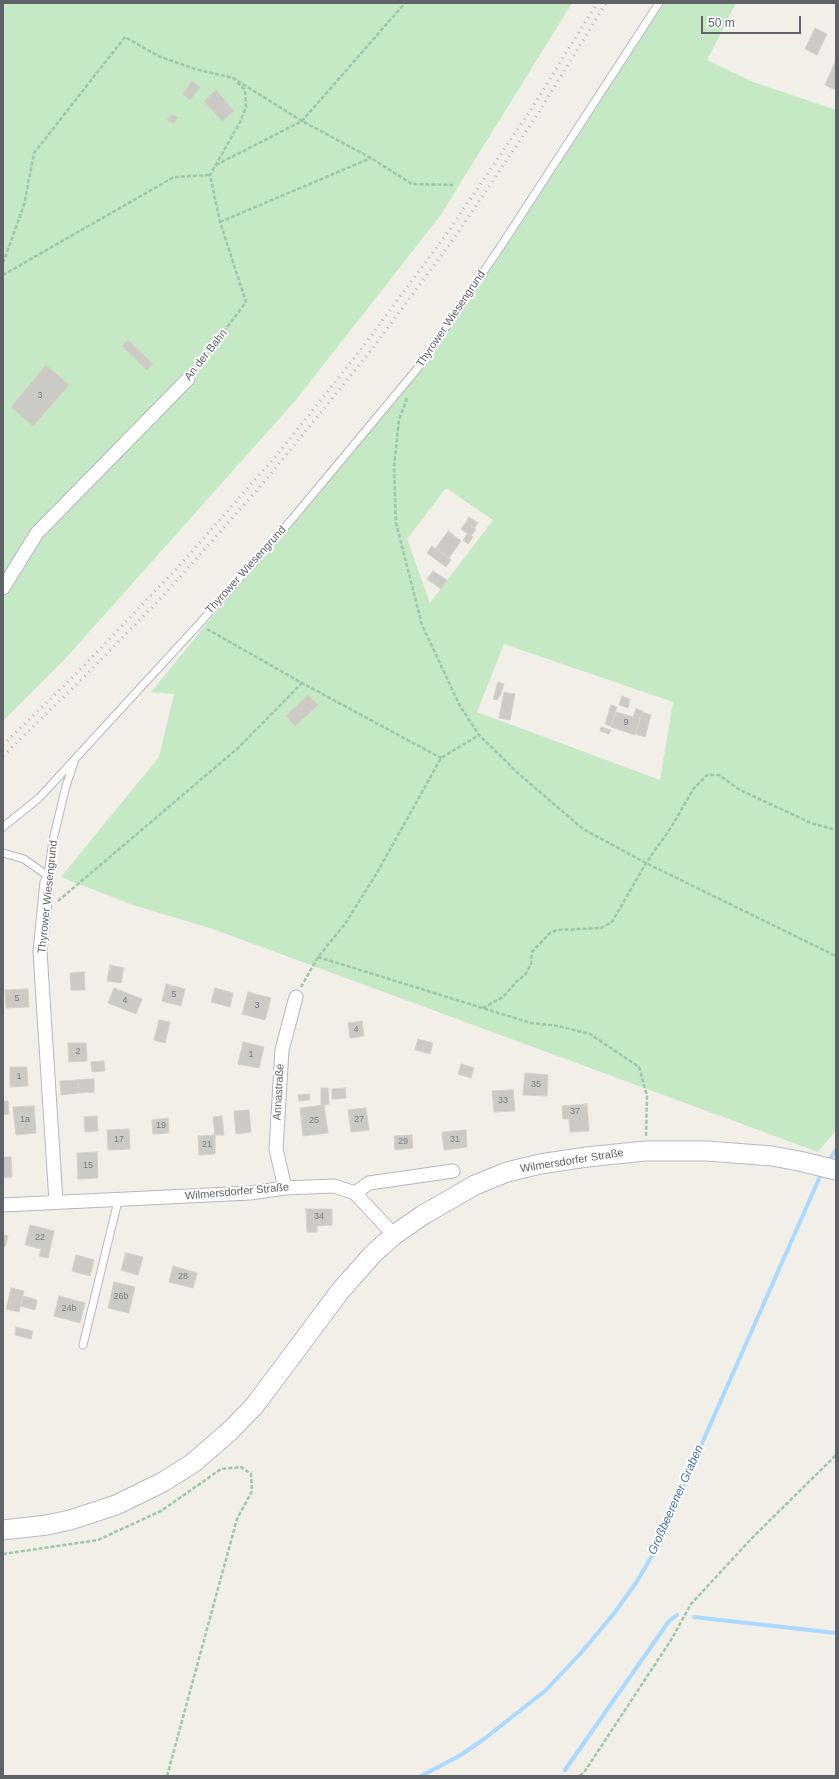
<!DOCTYPE html>
<meta charset="utf-8">
<style>
body{margin:0}
#map{position:relative;width:839px;height:1779px;overflow:hidden;background:#f1efe8;font-family:Arial,sans-serif}
canvas{display:block}
.frame{position:absolute;inset:0;border:4px solid #5f6368;pointer-events:none}
.scale{position:absolute;left:701px;top:16px;width:100px;height:18px;box-sizing:border-box;border:2px solid #5f6368;border-top:0;padding-left:5px;font-size:12px;line-height:14px;white-space:nowrap;color:#5f6368;-webkit-text-stroke:3px #fff;paint-order:stroke}
</style>
<div id="map">
<canvas width="839" height="1779"></canvas>
<div class="frame"></div>
<div class="scale">50 m</div>
</div>
<script>
const g = document.querySelector('canvas').getContext('2d');
g.lineJoin = 'round';
function fill(path, color) {
  g.fillStyle = color;
  g.fill(path, 'evenodd');
}
function shape(rows) {
  const path = new Path2D();
  for (const r of rows) {
    path.moveTo(r[0], r[1]);
    for (let i = 2; i < r.length; i += 2) path.lineTo(r[i], r[i + 1]);
  }
  return path;
}
function stroke(path, color, width, dash) {
  g.strokeStyle = color;
  g.lineWidth = width;
  g.lineCap = dash ? 'butt' : 'round';
  g.setLineDash(dash || []);
  g.stroke(path);
}
function label(font, color, halo, rows, align = 'center') {
  g.font = font + ' Arial,sans-serif';
  g.lineWidth = 4;
  g.setLineDash([]);
  g.textBaseline = 'middle';
  g.strokeStyle = halo;
  g.fillStyle = color;
  for (const [text, x, y, turn = 0] of rows) {
    g.save();
    g.translate(x, y);
    g.rotate((+turn || 0) * Math.PI / 180);
    g.textAlign = isNaN(turn) ? turn : align;
    if (halo) g.strokeText(text, 0, 0);
    g.fillText(text, 0, 0);
    g.restore();
  }
}
const green = shape([
 [3,3,572,3,440,216,295,401,65,659,3,721],
 [664,3,736,3,707,60,753,82,836,110,836,1130,818,1152,210,928,133,905,61,877,159,757,174,694,151,692,417,366,571,146],
 [446,488,493,520,430,603,407,539],
 [504,644,673,702,660,780,477,712]
]);
const stream = shape([
 [827,1163,836,1150],
 [694,1617,836,1633],
 [565,1770,669,1621,677,1615],
 [421,1776,461,1755,484,1739,545,1691,580,1654,612,1616,636,1583,653,1554,822,1172]
]);
const building = shape([
 [815,28,827,34,817,55,805,49,815,28],
 [836,60,836,90,825,85,836,60],
 [192,81,200,87,190,100,183,94,192,81],
 [216,90,234,111,222,121,204,101,216,90],
 [172,114,178,118,173,124,167,120,172,114],
 [128,340,153,364,147,370,122,346,128,340],
 [46,365,69,385,33,426,11,407,46,365],
 [469,517,478,523,474,528,466,522,469,517],
 [466,522,476,529,471,536,461,529,466,522],
 [448,531,461,541,449,558,436,548,448,531],
 [468,533,473,537,468,544,463,540,468,533],
 [432,546,451,560,446,567,427,553,432,546],
 [433,571,447,580,441,589,427,579,433,571],
 [498,682,504,684,501,694,497,700,493,699,498,682],
 [504,692,515,694,510,720,499,718,504,692],
 [308,695,318,705,295,726,286,716,308,695],
 [622,696,630,699,628,708,619,705,622,696],
 [611,705,617,707,611,726,605,724,611,705],
 [636,709,643,711,640,719,633,717,636,709],
 [616,712,640,719,635,735,611,727,616,712],
 [642,712,651,715,645,737,636,734,642,712],
 [601,727,611,730,609,734,600,731,601,727],
 [110,965,124,968,121,983,107,981,110,965],
 [84,972,85,990,71,990,70,973,84,972],
 [166,984,185,989,181,1006,162,1001,166,984],
 [114,988,142,999,136,1014,108,1003,114,988],
 [215,988,233,993,230,1007,211,1002,215,988],
 [28,989,29,1007,6,1008,5,990,28,989],
 [248,992,271,998,265,1020,242,1014,248,992],
 [159,1020,170,1022,165,1043,154,1040,159,1020],
 [362,1021,364,1036,350,1038,348,1023,362,1021],
 [418,1039,433,1043,430,1054,415,1050,418,1039],
 [243,1042,264,1047,259,1068,238,1064,243,1042],
 [68,1043,86,1043,87,1061,69,1062,68,1043],
 [104,1061,105,1071,92,1072,91,1062,104,1061],
 [461,1064,474,1068,471,1078,458,1074,461,1064],
 [10,1067,27,1067,28,1086,10,1087,10,1067],
 [525,1073,548,1075,547,1096,523,1095,525,1073],
 [94,1079,94,1092,79,1093,78,1080,94,1079],
 [78,1080,79,1093,61,1095,60,1081,78,1080],
 [321,1088,328,1088,329,1104,321,1105,321,1088],
 [345,1088,346,1098,332,1099,332,1089,345,1088],
 [513,1090,515,1111,494,1112,492,1091,513,1090],
 [309,1094,310,1100,299,1101,298,1095,309,1094],
 [3,1101,8,1101,9,1114,3,1115,3,1101],
 [587,1104,589,1131,570,1132,569,1119,563,1119,562,1106,587,1104],
 [324,1105,328,1133,303,1136,300,1108,324,1105],
 [34,1106,36,1133,16,1135,13,1107,34,1106],
 [366,1108,369,1130,351,1132,348,1110,366,1108],
 [249,1110,251,1132,236,1134,234,1111,249,1110],
 [97,1116,98,1131,85,1132,84,1117,97,1116],
 [222,1116,224,1135,215,1135,213,1117,222,1116],
 [168,1118,169,1133,153,1134,152,1120,168,1118],
 [129,1129,130,1149,108,1150,107,1130,129,1129],
 [466,1130,467,1147,444,1150,442,1132,466,1130],
 [215,1135,215,1154,199,1155,198,1136,215,1135],
 [412,1135,413,1148,395,1150,394,1136,412,1135],
 [97,1152,98,1178,78,1179,77,1153,97,1152],
 [3,1157,11,1157,12,1177,3,1178,3,1157],
 [306,1209,332,1209,332,1225,317,1226,317,1232,307,1232,306,1209],
 [30,1225,54,1231,48,1258,39,1256,41,1249,25,1245,30,1225],
 [3,1235,8,1236,5,1247,3,1247,3,1235],
 [126,1253,143,1257,138,1275,121,1270,126,1253],
 [76,1255,94,1260,90,1276,72,1271,76,1255],
 [173,1266,197,1273,193,1288,169,1282,173,1266],
 [114,1282,135,1287,129,1313,108,1308,114,1282],
 [11,1288,24,1291,19,1312,6,1309,11,1288],
 [23,1296,37,1300,35,1310,21,1306,23,1296],
 [59,1296,85,1303,80,1323,54,1316,59,1296],
 [16,1327,33,1331,31,1339,15,1335,16,1327]
]);
const path = shape([
 [216,165,302,121,405,3],
 [220,222,371,158],
 [3,263,24,205,34,153,125,37,158,56,195,69,233,78,302,121,371,158,412,184,453,185],
 [3,275,174,177,210,175],
 [195,370,246,302,220,222,210,175,240,122,246,107,245,90,236,81],
 [407,398,399,420,394,467,396,523,422,625,460,706,479,735,520,775,583,829,646,863,836,956],
 [207,629,302,683,441,758],
 [58,901,238,748,302,683],
 [318,957,531,1023,558,1026,590,1034,639,1067,647,1096,646,1137],
 [301,987,318,957,345,924,378,871,441,758,479,735],
 [483,1008,503,997,517,981,525,975,531,964,532,952,550,933,557,930,601,928,612,922,646,863,670,829,694,788,707,775,719,775,740,790,811,823,836,830],
 [3,1554,98,1540,161,1511,221,1469,241,1467,251,1474,252,1491,237,1519,167,1776],
 [580,1776,585,1771,671,1640,691,1604,752,1538,836,1455]
]);
const service = shape([
 [3,827,39,798,199,624,293,518,417,369,501,246,659,3],
 [3,853,24,859,48,876],
 [47,882,53,840,66,786,74,762],
 [83,1345,118,1201]
]);
const minor = shape([
 [3,588,37,533,188,379],
 [47,882,40,951,56,1202],
 [285,1188,276,1149,282,1050,296,997],
 [355,1193,369,1183,453,1171],
 [3,1205,250,1193,285,1188,334,1186,355,1193,394,1235]
]);
const secondary = shape([
 [3,1530,47,1525,70,1520,116,1505,163,1482,193,1463,231,1430,255,1405,341,1290,373,1254,394,1235,423,1215,475,1185,507,1172,540,1164,587,1157,645,1151,707,1151,772,1156,799,1161,836,1170]
]);
const rail = shape([
 [3,745,75,675,179,566,276,456,321,400,365,344,448,232,532,108,597,3],
 [3,756,81,680,164,595,259,488,327,405,372,349,455,237,539,112,606,3]
]);
const numberNames = [
 ["3",40,396],
 ["9",626,723],
 ["5",174,995],
 ["5",17,999],
 ["4",125,1001],
 ["3",257,1006],
 ["4",356,1030],
 ["2",78,1052],
 ["1",251,1055],
 ["1",19,1077],
 ["35",536,1085],
 ["33",503,1101],
 ["37",575,1112],
 ["1a",25,1120],
 ["27",359,1120],
 ["25",314,1121],
 ["19",161,1126],
 ["17",119,1140],
 ["31",455,1140],
 ["29",403,1142],
 ["21",207,1145],
 ["15",88,1166],
 ["34",319,1217],
 ["22",40,1238],
 ["28",183,1277],
 ["26b",121,1297],
 ["24b",69,1309]
];
const streetNames = [
 ["Thyrower Wiesengrund",451,319,-56],
 ["An der Bahn",206,355,-52],
 ["Thyrower Wiesengrund",246,570,-48],
 ["Thyrower Wiesengrund",48,897,-84],
 ["Annastraße",279,1092,-87],
 ["Wilmersdorfer Straße",572,1161,-9],
 ["Wilmersdorfer Straße",237,1192,-5]
];
const waterNames = [
 ["Großbeerener Graben",676,1500,-66]
];
fill(green, '#c5e8c5');
stroke(stream, '#aadaff', 4);
fill(building, '#cccac5');
stroke(building, '#d6d1c6', 1);
stroke(service, '#b5b8bc', 9);
stroke(minor, '#b5b8bc', 15);
stroke(secondary, '#b6babf', 21);
stroke(path, '#9cc7a9', 2.5, [4, 2]);
stroke(service, '#fff', 7);
stroke(minor, '#fff', 13);
stroke(secondary, '#fff', 19);
stroke(rail, '#b6b7b8', 3, [1, 5]);
label('9px', '#7a7d7f', null, numberNames);
label('11px', '#5f6368', '#fff', streetNames);
label('italic 12px', '#4174aa', '#fff', waterNames);
</script>
